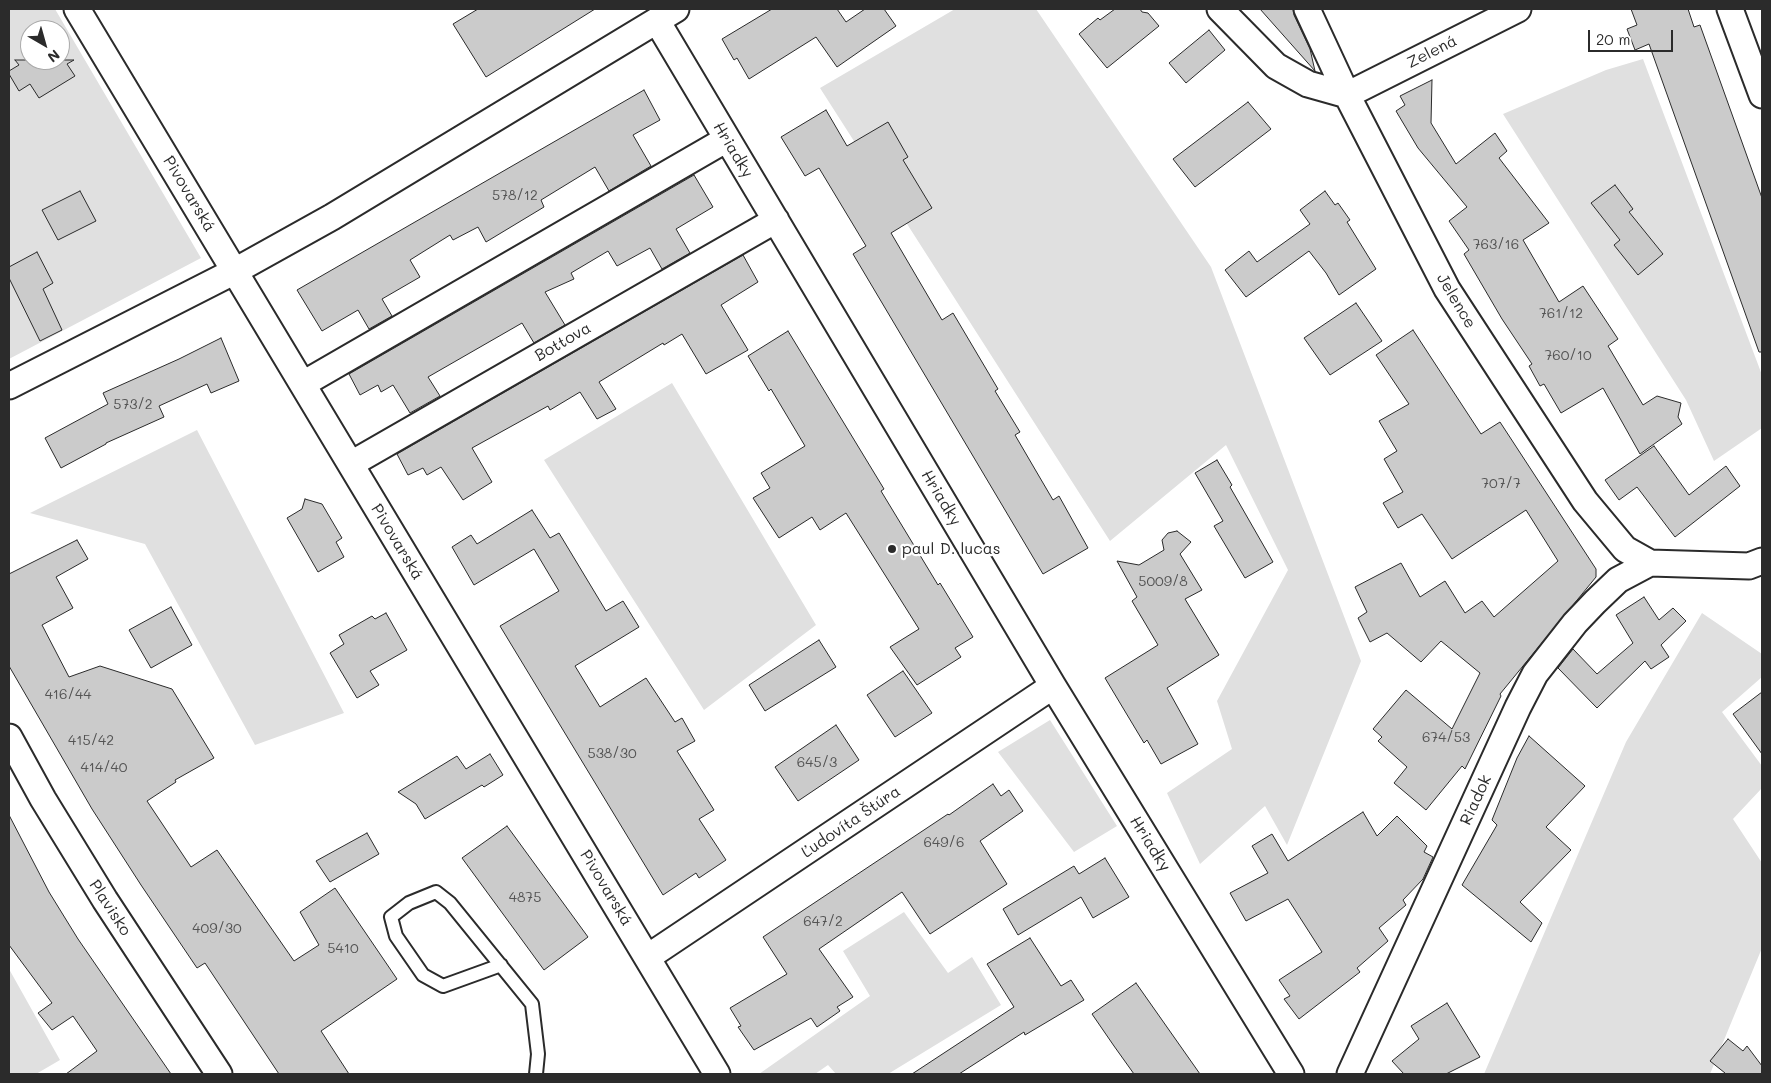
<!DOCTYPE html>
<meta charset="utf-8">
<style>
body{margin:0}
#map{position:relative;width:1771px;height:1083px;overflow:hidden;background:#fff;font-family:Mali,sans-serif}
canvas{display:block}
.frame{position:absolute;inset:0;border:10px solid #2b2b2b;pointer-events:none}
.north{position:absolute;left:20px;top:20px;width:50px;height:50px;box-sizing:border-box;background:#fff;border:1px solid #aaa;border-radius:50%;rotate:142deg;font-size:14px;font-weight:700;line-height:20px;text-align:center;color:#2b2b2b}
.north::after{content:'';display:block;margin:auto;width:18px;height:22px;background:#2b2b2b;clip-path:polygon(50% 0,100% 100%,50% 72%,0 100%)}
.scale{position:absolute;left:1588px;top:30px;width:85px;height:22px;box-sizing:border-box;border:2px solid #2b2b2b;border-top:0;padding-left:6px;font-size:15px;line-height:18px;white-space:nowrap;color:#2b2b2b;-webkit-text-stroke:4px #fff;paint-order:stroke}
</style>
<div id="map">
<canvas width="1771" height="1083"></canvas>
<div class="frame"></div>
<div class="north">N</div>
<div class="scale">20 m</div>
</div>
<script>
const g = document.querySelector('canvas').getContext('2d');
g.lineJoin = 'round';
function fill(path, color) {
  g.fillStyle = color;
  g.fill(path, 'evenodd');
}
function shape(rows) {
  const path = new Path2D();
  for (const r of rows) {
    path.moveTo(r[0], r[1]);
    for (let i = 2; i < r.length; i += 2) path.lineTo(r[i], r[i + 1]);
  }
  return path;
}
function stroke(path, color, width, dash) {
  g.strokeStyle = color;
  g.lineWidth = width;
  g.lineCap = dash ? 'butt' : 'round';
  g.setLineDash(dash || []);
  g.stroke(path);
}
function label(font, color, halo, rows, align = 'center') {
  g.font = font + ' Mali,sans-serif';
  g.lineWidth = 4.5;
  g.setLineDash([]);
  g.textBaseline = 'middle';
  g.strokeStyle = halo;
  g.fillStyle = color;
  for (const [text, x, y, turn = 0] of rows) {
    g.save();
    g.translate(x, y);
    g.rotate((+turn || 0) * Math.PI / 180);
    g.textAlign = isNaN(turn) ? turn : align;
    if (halo) g.strokeText(text, 0, 0);
    g.fillText(text, 0, 0);
    g.restore();
  }
}
const green = shape([
 [9,9,55,9,201,258,9,359],
 [30,30,60,30,60,60,30,60],
 [955,9,1036,9,1211,267,1361,661,1287,845,1265,806,1200,864,1167,793,1232,749,1217,701,1288,570,1226,445,1110,541,820,88],
 [1643,59,1762,375,1762,428,1714,461,1686,400,1503,114,1606,70],
 [672,383,816,625,704,710,544,460],
 [197,430,344,713,255,745,145,544,30,513],
 [1702,613,1762,654,1762,677,1722,712,1762,766,1762,788,1733,819,1762,863,1762,948,1710,1074,1484,1074,1626,742],
 [1050,720,1117,826,1074,852,998,752],
 [904,912,948,973,972,957,1001,1005,888,1074,836,1074,828,1065,815,1074,759,1074,870,996,843,951],
 [9,969,60,1060,36,1074,9,1074]
]);
const building = shape([
 [478,9,595,9,486,77,453,24,478,9],
 [772,9,837,9,846,22,865,9,884,9,896,26,837,67,816,37,749,79,737,58,734,60,722,39,772,9],
 [1115,9,1140,9,1142,12,1148,13,1159,26,1107,68,1079,34,1098,18,1100,20,1115,9],
 [1260,9,1293,9,1294,15,1310,49,1315,71,1260,9],
 [1631,9,1688,9,1694,27,1700,25,1762,198,1762,352,1759,352,1649,44,1635,50,1627,29,1637,25,1631,9],
 [1209,30,1225,50,1186,83,1169,63,1209,30],
 [15,60,74,60,67,64,75,76,39,98,30,84,19,91,9,74,9,71,19,65,15,60],
 [1432,80,1431,123,1456,164,1495,133,1507,151,1499,158,1549,223,1523,240,1559,302,1583,286,1618,339,1608,346,1643,405,1657,396,1681,403,1678,417,1682,424,1640,454,1603,388,1561,413,1544,384,1540,386,1529,366,1532,364,1502,319,1464,254,1469,250,1449,221,1467,207,1418,148,1396,111,1405,105,1400,96,1432,80],
 [644,90,660,120,633,135,651,166,609,191,595,167,541,200,544,207,486,242,478,227,453,240,450,235,410,260,420,277,382,299,392,316,369,329,358,310,322,331,297,290,644,90],
 [1248,102,1271,129,1195,187,1173,159,1248,102],
 [826,110,847,146,888,122,908,157,903,160,932,208,891,233,942,320,953,313,998,389,995,391,1020,432,1015,435,1036,471,1053,500,1059,496,1088,548,1043,574,853,254,866,246,819,168,805,176,781,137,826,110],
 [694,175,713,207,676,229,690,253,662,269,650,248,617,266,608,251,571,273,574,279,545,292,565,325,534,343,522,323,428,377,440,396,410,413,393,385,381,392,378,385,360,395,349,374,694,175],
 [1615,185,1633,209,1629,212,1663,254,1638,275,1614,245,1620,240,1591,203,1615,185],
 [80,191,96,221,58,240,42,210,80,191],
 [1325,191,1335,205,1338,203,1350,220,1347,222,1376,269,1339,295,1326,273,1309,251,1246,297,1225,270,1249,251,1257,262,1310,224,1300,210,1325,191],
 [37,252,53,283,43,289,62,330,40,341,9,278,9,267,37,252],
 [743,255,758,282,721,305,748,350,706,374,682,334,664,345,663,343,599,382,616,409,597,419,580,392,550,410,548,406,472,448,492,482,463,500,441,467,427,475,423,468,408,475,397,454,743,255],
 [1356,303,1382,341,1330,375,1304,338,1356,303],
 [1413,330,1481,434,1500,422,1596,569,1596,577,1500,694,1501,696,1465,769,1462,766,1426,810,1394,783,1407,767,1378,741,1382,737,1373,729,1406,690,1452,729,1480,673,1441,641,1421,662,1387,633,1370,642,1358,618,1367,612,1355,587,1401,563,1420,597,1445,581,1465,613,1482,601,1494,617,1558,561,1526,510,1452,559,1422,514,1398,528,1383,503,1403,492,1384,459,1397,451,1379,421,1409,404,1376,355,1413,330],
 [788,331,884,489,881,491,938,585,940,583,973,637,955,648,961,657,917,685,890,647,919,629,846,513,820,530,812,517,779,538,753,498,770,488,761,473,805,446,771,389,769,391,748,356,788,331],
 [221,338,239,381,211,393,207,384,159,406,164,417,106,443,106,444,61,468,45,438,108,404,103,393,179,359,221,338],
 [1654,446,1689,495,1726,466,1740,486,1675,537,1637,487,1619,500,1605,480,1654,446],
 [1217,460,1232,485,1230,487,1273,562,1245,578,1214,526,1223,521,1195,473,1217,460],
 [305,499,322,504,342,538,336,542,344,557,318,572,287,518,302,509,305,499],
 [532,510,550,538,559,533,606,611,623,601,639,627,575,666,600,707,646,678,675,722,682,718,695,741,677,751,714,810,699,819,726,860,699,878,696,873,663,895,500,626,559,591,534,549,474,585,452,547,471,535,477,544,532,510],
 [1177,531,1191,542,1180,554,1202,590,1185,599,1219,655,1167,688,1198,744,1161,764,1147,740,1144,743,1105,678,1158,645,1132,601,1137,597,1117,561,1139,565,1164,550,1162,540,1168,533,1177,531],
 [77,540,88,559,56,577,73,608,42,625,69,677,100,666,172,689,214,758,175,780,176,782,147,801,191,867,217,850,294,961,319,945,300,912,335,888,397,979,321,1031,349,1074,279,1074,205,963,197,968,141,885,92,809,9,666,9,574,77,540],
 [1644,597,1659,620,1673,608,1686,621,1661,645,1669,657,1651,669,1645,661,1597,708,1558,668,1573,649,1597,674,1633,643,1616,615,1644,597],
 [171,607,192,645,151,668,129,630,171,607],
 [386,613,407,650,370,671,379,685,357,698,330,653,344,644,339,635,372,616,375,619,386,613],
 [819,640,836,667,765,711,749,685,819,640],
 [903,671,932,713,895,737,867,695,903,671],
 [1762,692,1762,754,1733,714,1762,692],
 [836,725,859,760,798,801,775,767,836,725],
 [1529,736,1585,786,1546,827,1571,850,1520,902,1542,923,1531,942,1462,885,1497,825,1492,820,1517,758,1529,736],
 [490,754,503,775,484,787,482,785,425,819,416,804,398,792,457,756,466,769,490,754],
 [993,784,1001,796,1009,790,1023,811,980,841,1007,884,930,934,902,892,819,949,853,997,837,1007,840,1011,817,1027,811,1018,754,1050,738,1027,741,1026,730,1008,787,974,763,937,948,814,949,815,993,784],
 [1363,812,1377,836,1397,816,1427,846,1424,852,1433,857,1423,879,1403,900,1406,905,1379,928,1388,941,1357,968,1360,972,1299,1019,1284,999,1290,996,1279,980,1322,952,1288,899,1246,921,1230,893,1268,873,1252,846,1272,834,1288,861,1363,812],
 [9,815,49,892,78,939,171,1074,66,1074,97,1051,73,1016,52,1030,38,1013,52,1003,9,945,9,815],
 [507,826,588,937,544,970,462,858,507,826],
 [367,833,379,854,330,882,316,861,367,833],
 [1105,858,1129,897,1093,918,1081,897,1018,935,1003,909,1074,866,1079,874,1105,858],
 [1030,938,1061,986,1071,980,1084,1000,1025,1035,1024,1032,959,1074,912,1074,1014,1007,987,964,1030,938],
 [1136,983,1200,1074,1134,1074,1114,1046,1092,1014,1136,983],
 [1447,1003,1480,1057,1446,1074,1404,1074,1392,1061,1419,1039,1411,1026,1447,1003],
 [1728,1039,1743,1051,1747,1046,1762,1066,1762,1074,1724,1074,1725,1073,1710,1061,1728,1039]
]);
const lane = shape([
 [501,965,443,986,423,975,396,936,391,917,409,903,436,892,450,903,532,1004,538,1054,536,1074]
]);
const street = shape([
 [77,9,717,1074],
 [1220,9,1276,66,1308,84,1347,95],
 [1307,9,1347,95,1447,289,1585,501,1625,549,1650,563,1749,566,1762,561],
 [1730,9,1762,95],
 [657,21,1053,686,1291,1074],
 [1347,95,1518,9],
 [303,384,727,139],
 [9,386,235,271,332,217,676,9],
 [351,464,776,220],
 [9,737,43,799,105,900,219,1074],
 [648,957,1053,686],
 [1350,1074,1518,707,1535,674,1575,623,1595,602,1618,580,1650,563]
]);
const markers = [
 [892,549,5,"#2b2b2b"]
];
const numberNames = [
 ["578/12",515,196],
 ["763/16",1496,245],
 ["761/12",1561,314],
 ["760/10",1568,356],
 ["573/2",133,405],
 ["707/7",1501,484],
 ["5009/8",1163,582],
 ["416/44",68,695],
 ["674/53",1446,738],
 ["415/42",91,741],
 ["538/30",612,754],
 ["645/3",817,763],
 ["414/40",104,768],
 ["649/6",944,843],
 ["4875",525,898],
 ["647/2",823,922],
 ["409/30",217,929],
 ["5410",343,949]
];
const streetNames = [
 ["Zelená",1432,52,-27],
 ["Hriadky",733,150,59],
 ["Pivovarská",189,194,59],
 ["Jelence",1456,301,59],
 ["Bottova",563,342,-30],
 ["Hriadky",941,498,59],
 ["Pivovarská",397,542,59],
 ["Riadok",1476,800,-65],
 ["Ľudovíta Štúra",851,822,-34],
 ["Hriadky",1150,844,58],
 ["Pivovarská",606,888,59],
 ["Plavisko",110,908,57]
];
const poiNames = [
 ["paul D. lucas",902,549]
];
fill(green, '#e0e0e0');
fill(building, '#cbcbcb');
stroke(building, '#2b2b2b', 1);
stroke(lane, '#2b2b2b', 16);
stroke(street, '#2b2b2b', 29);
stroke(lane, '#fff', 12);
stroke(street, '#fff', 25);
for (const [x, y, r, color] of markers) {
  const dot = new Path2D();
  dot.arc(x, y, r, 0, 2 * Math.PI);
  g.fillStyle = color;
  g.fill(dot);
  stroke(dot, '#fff', 2);
}
label('14px', '#535353', null, numberNames);
label('16px', '#2b2b2b', '#fff', streetNames);
label('16px', '#2b2b2b', '#fff', poiNames, 'left');
</script>
